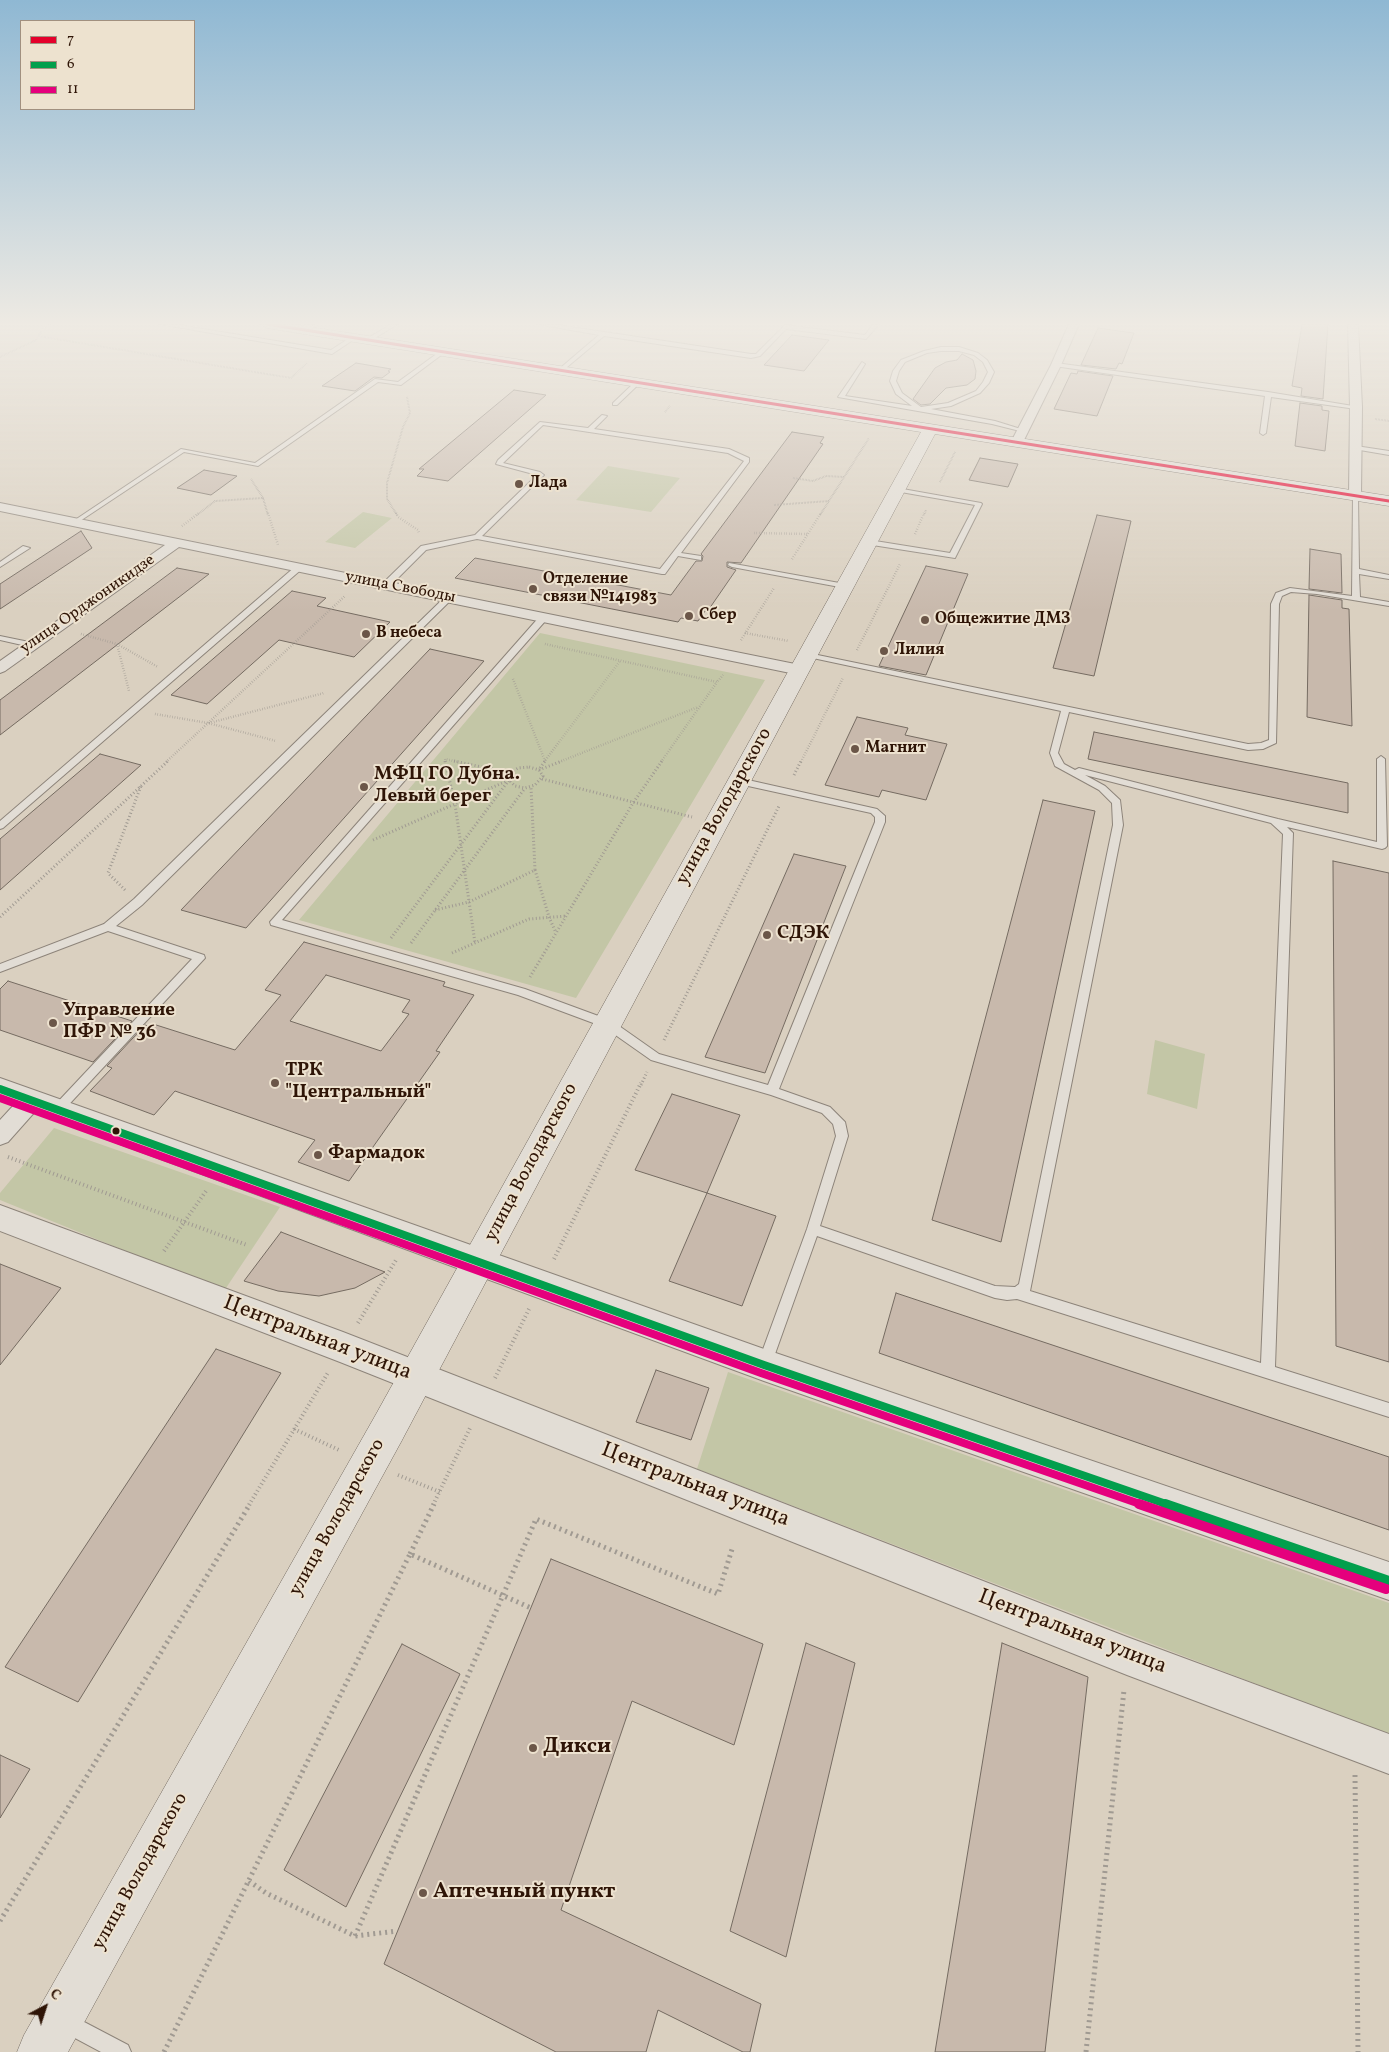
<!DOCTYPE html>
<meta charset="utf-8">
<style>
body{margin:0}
#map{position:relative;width:1389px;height:2052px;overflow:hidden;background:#dad0c0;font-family:Vollkorn,serif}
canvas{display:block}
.legend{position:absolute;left:20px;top:20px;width:175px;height:90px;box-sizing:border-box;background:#ede2cf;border:1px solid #a1907f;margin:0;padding:6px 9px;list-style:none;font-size:15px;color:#2f1507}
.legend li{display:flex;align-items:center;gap:10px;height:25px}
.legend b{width:25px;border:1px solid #a1907f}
.north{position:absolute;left:20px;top:1982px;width:50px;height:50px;-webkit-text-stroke:4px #ede2cf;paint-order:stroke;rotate:40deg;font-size:14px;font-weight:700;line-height:20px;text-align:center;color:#2f1507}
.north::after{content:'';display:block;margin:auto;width:18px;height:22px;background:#2f1507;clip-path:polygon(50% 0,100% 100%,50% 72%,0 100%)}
</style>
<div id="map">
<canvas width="1389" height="2052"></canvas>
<ul class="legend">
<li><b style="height:6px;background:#e4002b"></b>7</li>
<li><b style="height:6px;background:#029f4d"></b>6</li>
<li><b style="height:6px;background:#e5007d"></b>11</li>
</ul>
<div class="north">С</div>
</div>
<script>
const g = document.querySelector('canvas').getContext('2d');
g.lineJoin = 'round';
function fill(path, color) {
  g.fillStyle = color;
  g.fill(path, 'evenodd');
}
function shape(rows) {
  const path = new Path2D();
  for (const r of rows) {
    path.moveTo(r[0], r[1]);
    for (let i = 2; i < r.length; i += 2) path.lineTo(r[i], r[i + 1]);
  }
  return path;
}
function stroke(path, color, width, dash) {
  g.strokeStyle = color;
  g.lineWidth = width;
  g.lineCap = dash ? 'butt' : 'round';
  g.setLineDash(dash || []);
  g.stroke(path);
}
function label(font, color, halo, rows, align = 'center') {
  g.font = font + ' Vollkorn,serif';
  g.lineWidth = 4;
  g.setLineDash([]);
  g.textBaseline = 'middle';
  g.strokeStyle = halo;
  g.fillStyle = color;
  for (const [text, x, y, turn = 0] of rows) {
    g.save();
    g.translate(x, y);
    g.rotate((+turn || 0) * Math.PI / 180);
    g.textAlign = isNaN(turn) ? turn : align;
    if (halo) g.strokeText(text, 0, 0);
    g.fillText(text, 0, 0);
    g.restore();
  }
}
const green = shape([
 [608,466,680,478,651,512,576,500],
 [363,512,392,518,355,548,325,542],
 [540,633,765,680,576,998,299,920],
 [1155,1040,1205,1054,1197,1109,1147,1094],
 [54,1128,280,1207,224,1291,0,1200,0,1193],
 [728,1372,1389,1603,1389,1735,697,1469]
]);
const building = shape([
 [1302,324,1328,324,1323,399,1301,396,1302,388,1292,386,1302,324],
 [1098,328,1134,333,1122,364,1119,363,1116,369,1081,365,1098,328],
 [792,335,829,340,804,371,764,365,792,335],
 [962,354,973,360,976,371,975,379,967,385,946,388,930,404,921,405,913,399,935,368,946,362,957,360,962,354],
 [356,363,391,369,388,371,390,372,382,378,374,377,355,391,322,386,356,363],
 [1078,371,1113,376,1097,416,1054,409,1071,373,1077,374,1078,371],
 [514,390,546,395,448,481,417,476,424,469,419,469,514,390],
 [1300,403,1322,406,1322,410,1329,411,1325,451,1295,446,1300,403],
 [792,432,824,437,820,443,823,444,741,563,727,562,727,567,736,570,707,612,705,611,698,621,681,618,678,622,455,578,475,558,671,595,696,561,702,561,703,556,701,554,792,432],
 [980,458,1018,464,1008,487,969,480,980,458],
 [204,470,237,476,211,495,177,488,204,470],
 [1097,515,1131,521,1094,676,1053,668,1097,515],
 [81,531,92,548,0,609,0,584,81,531],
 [1310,549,1341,554,1342,593,1309,589,1310,549],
 [926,566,968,574,926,675,879,666,926,566],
 [177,568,209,574,0,735,0,700,177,568],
 [292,591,326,598,317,606,390,622,354,657,279,640,207,704,171,695,292,591],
 [1309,595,1342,600,1342,608,1349,609,1352,726,1307,717,1309,595],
 [430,649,484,661,246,928,181,910,430,649],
 [857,717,908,728,905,735,947,744,926,800,882,790,879,797,825,785,857,717],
 [1094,732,1348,783,1348,813,1088,759,1094,732],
 [100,754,141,765,0,890,0,839,100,754],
 [1043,800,1095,811,1001,1242,932,1220,1043,800],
 [794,854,846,866,765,1073,705,1057,794,854],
 [1333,861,1389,873,1389,1362,1336,1346,1333,861],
 [304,942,445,982,443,986,474,995,436,1051,440,1052,349,1181,298,1162,315,1140,175,1091,154,1115,90,1091,112,1068,107,1066,145,1025,151,1027,153,1024,235,1050,281,995,265,990,304,942],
 [326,975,410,1000,402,1012,409,1014,381,1051,290,1021,326,975],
 [8,981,132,1021,93,1062,0,1030,0,989,8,981],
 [672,1094,740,1115,707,1193,635,1170,672,1094],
 [707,1193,776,1216,742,1306,669,1281,707,1193],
 [281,1232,385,1272,355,1288,319,1296,278,1291,244,1281,281,1232],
 [0,1264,61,1288,0,1365,0,1264],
 [896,1293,1389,1457,1389,1530,879,1353,896,1293],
 [216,1349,281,1373,78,1702,5,1667,216,1349],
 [656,1370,709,1388,691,1440,636,1422,656,1370],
 [551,1559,763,1644,734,1745,632,1701,561,1910,761,2004,750,2052,743,2052,658,2010,646,2052,556,2052,384,1964,551,1559],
 [806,1643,855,1663,786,1957,730,1931,806,1643],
 [1002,1643,1088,1677,1045,2052,935,2052,1002,1643],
 [402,1644,460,1674,346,1907,284,1870,402,1644],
 [0,1755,30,1769,0,1818,0,1755]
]);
const pathFar4 = shape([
 [38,336,291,378,307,363],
 [0,357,36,340,43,328,50,324],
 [665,412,670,406],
 [1375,419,1389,421],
 [793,478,813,481,826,476,844,477],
 [940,482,955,452],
 [263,498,268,515],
 [774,505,829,501],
 [197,515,215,501,263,498,251,479],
 [397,515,387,499,387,483,403,427,410,413,407,397],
 [820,515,869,438],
 [924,515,926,510]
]);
const pathFar3 = shape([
 [268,513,278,545],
 [396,513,398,517,418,530,419,533],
 [182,526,199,513],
 [754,533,808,534],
 [915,534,924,513],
 [792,559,821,513],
 [745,633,789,641],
 [81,634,117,644,158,667],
 [741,640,774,588],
 [117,644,129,691],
 [545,644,717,682,723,675],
 [857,650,900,564],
 [513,679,545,761],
 [155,714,208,723,276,741],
 [209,723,324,693],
 [166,762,345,596],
 [446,762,445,759,459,762],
 [544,762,620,661],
 [559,762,698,707],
 [661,762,717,682],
 [801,762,843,678]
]);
const pathFar2 = shape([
 [445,761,455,804,475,943],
 [454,761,510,773],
 [529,767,539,770,543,776,535,785,525,788,515,786,509,780,510,773,518,768,529,767],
 [540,768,545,761],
 [539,770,562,761],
 [794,775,801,761],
 [542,779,692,817],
 [373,840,509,780],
 [535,870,549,917,556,933],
 [125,890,108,873,141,786],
 [435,910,469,902,535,870,531,787],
 [0,917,168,761],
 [391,938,509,780],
 [411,943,525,788],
 [452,953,529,919,566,916],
 [530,977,633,803,662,761],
 [664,1040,779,806],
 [641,1085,647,1072]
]);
const pathFar1 = shape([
 [8,1157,247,1245],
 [164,1251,206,1191],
 [554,1259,641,1083],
 [358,1323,396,1260],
 [495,1378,529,1309],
 [294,1429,339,1450],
 [398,1475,440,1492],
 [249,1505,329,1371],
 [433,1505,470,1428]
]);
const path = shape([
 [410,1554,434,1504],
 [1355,1775,1358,2052],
 [249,1881,266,1893,355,1936,397,1931],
 [0,1921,250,1504],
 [355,1936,536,1519,718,1594,733,1546],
 [164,2052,410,1554,531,1608],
 [1086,2052,1124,1690]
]);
const service = shape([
 [159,324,173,324,331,350,351,337,356,338,332,354,159,324],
 [307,324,314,324,302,331,298,331,298,329,307,324],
 [391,324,398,324,370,341,365,340,391,324],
 [537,324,551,324,751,354,756,354,785,325,865,335,873,324,879,324,866,339,786,329,760,356,751,358,604,336,560,373,558,370,599,335,537,324],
 [941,347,959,347,978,353,987,360,994,372,989,383,980,393,951,406,931,409,995,421,1024,430,1024,432,992,424,838,397,862,362,865,364,845,396,912,406,896,394,890,381,893,371,901,360,924,351,941,347],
 [941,351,959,351,974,355,983,362,988,372,983,382,976,391,948,403,921,407,902,393,896,381,899,371,905,362,927,353,941,351],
 [442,350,444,353,401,385,378,382,258,466,184,452,77,523,72,522,181,449,255,463,375,379,398,382,442,350],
 [1056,363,1268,392,1359,407,1356,409,1271,397,1266,433,1263,435,1260,433,1265,396,1054,366,1056,363],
 [635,382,640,383,617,405,613,405,613,403,635,382],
 [602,415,607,416,594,429,729,449,749,458,749,462,681,553,701,556,701,560,678,556,665,574,662,574,477,539,426,550,389,587,383,587,383,583,421,546,475,535,537,475,496,464,498,460,540,422,588,428,602,415],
 [543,425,728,453,744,461,660,569,482,536,544,475,540,472,503,463,543,425],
 [1356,446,1389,451,1389,455,1354,449,1354,447,1356,446],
 [897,488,981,503,982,504,955,558,866,544,865,542,869,540,950,553,975,505,895,491,895,489,897,488],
 [1353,495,1358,496,1359,569,1389,575,1389,579,1359,574,1360,597,1389,602,1389,606,1317,594,1291,592,1282,596,1279,604,1276,743,1263,749,1248,750,1069,712,1058,753,1064,764,1075,770,1079,768,1278,819,1377,842,1377,759,1381,756,1385,759,1387,846,1385,848,1382,849,1287,827,1293,833,1275,1367,1389,1403,1389,1417,1017,1299,1007,1300,995,1298,817,1236,770,1368,765,1370,760,1368,758,1363,807,1229,836,1136,833,1124,822,1113,771,1095,651,1060,604,1027,518,995,271,925,270,922,541,615,547,615,547,619,282,920,525,989,612,1021,659,1054,768,1085,875,822,875,817,871,813,739,784,734,781,739,778,877,809,885,816,885,822,779,1089,830,1107,845,1122,848,1136,820,1226,995,1286,1015,1287,1019,1284,1113,825,1112,803,1099,790,1055,766,1050,753,1061,711,808,657,804,655,808,653,1248,744,1261,743,1269,740,1271,604,1276,593,1290,588,1352,596,1353,495],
 [1085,775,1271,823,1283,834,1261,1363,1030,1291,1123,825,1120,800,1105,786,1085,775],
 [23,546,30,548,0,567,0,562,23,546],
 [729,563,845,584,849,586,845,588,732,567,728,565,729,563],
 [296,566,303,568,3,828,0,829,0,821,296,566],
 [446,596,453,598,142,905,116,926,204,955,205,958,61,1113,57,1115,53,1113,51,1110,53,1107,192,959,108,931,0,972,0,964,104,924,134,899,446,596],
 [0,636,34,643,35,645,31,647,0,640,0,636],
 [67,2013,128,2045,131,2052,101,2052,60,2030,57,2023,60,2016,67,2013]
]);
const minor = shape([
 [1069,324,1079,324,1061,365,1023,442,1021,445,1013,445,1011,442,1051,365,1069,324],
 [1348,324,1358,324,1362,407,1361,496,1355,500,1349,496,1350,407,1348,324],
 [0,503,800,665,805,667,808,670,805,673,800,675,179,547,5,671,0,673,0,661,165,545,0,511,0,503],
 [32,1091,40,1094,43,1100,40,1106,8,1142,0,1145,0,1120,24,1094,32,1091]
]);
const tertiary = shape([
 [0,1078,764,1349,1389,1562,1389,1600,764,1381,0,1100,0,1078],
 [0,1205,343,1332,1127,1637,1389,1734,1389,1774,1127,1675,340,1362,0,1231,0,1205]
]);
const secondary = shape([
 [260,324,292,324,1389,496,1389,506,935,434,401,1442,68,2052,17,2052,24,2035,375,1416,921,432,266,328,260,324]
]);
const bus1 = shape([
 [267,324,1389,501]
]);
const bus2Far1 = shape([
 [0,1089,764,1365,1169,1505]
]);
const bus2 = shape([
 [1165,1504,1389,1581]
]);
const bus3Far1 = shape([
 [0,1098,761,1373,1143,1505]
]);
const bus3 = shape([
 [1139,1504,1386,1589]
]);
const markers = [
 [519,484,5,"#6b5648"],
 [533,589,5,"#6b5648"],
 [689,616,5,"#6b5648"],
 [925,620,5,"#6b5648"],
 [366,634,5,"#6b5648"],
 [884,651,5,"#6b5648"],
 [855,749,5,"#6b5648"],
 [364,787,5,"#6b5648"],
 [767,935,5,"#6b5648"],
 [53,1023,5,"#6b5648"],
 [275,1083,5,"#6b5648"],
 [116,1131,4.5,"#2f1507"],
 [318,1155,5,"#6b5648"],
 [533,1748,5,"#6b5648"],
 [423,1893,5,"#6b5648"]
];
const farPoinames = [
 ["Лада",529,484],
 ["Отделение",543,580],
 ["связи №141983",543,598],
 ["Сбер",699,616],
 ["Общежитие ДМЗ",935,620],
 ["В небеса",376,634],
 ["Лилия",894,651],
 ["Магнит",865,749]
];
const farStreetnames = [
 ["улица Свободы",400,588,11],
 ["улица Орджоникидзе",88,605,-35]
];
const poiNames = [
 ["МФЦ ГО Дубна.",374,776],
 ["Левый берег",374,798],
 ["СДЭК",777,935],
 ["Управление",63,1012],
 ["ПФР № 36",63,1034],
 ["ТРК",285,1072],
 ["\"Центральный\"",285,1094],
 ["Фармадок",328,1155]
];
const streetNames = [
 ["улица Володарского",725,807,-61],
 ["улица Володарского",532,1163,-62],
 ["улица Володарского",338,1518,-61],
 ["улица Володарского",141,1872,-61]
];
const nearStreetnames = [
 ["Центральная улица",317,1339,21],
 ["Центральная улица",695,1486,21],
 ["Центральная улица",1072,1633,21]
];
const nearPoinames = [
 ["Дикси",543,1748],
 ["Аптечный пункт",433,1893]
];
fill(green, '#c3c6a6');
fill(building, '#c8b9ac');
stroke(building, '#756b61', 1);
stroke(service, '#8d847a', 2);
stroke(minor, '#8d847a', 2);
stroke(tertiary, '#8d847a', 2);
stroke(secondary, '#756b61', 1);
stroke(pathFar4, '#a09a92', 2, [0.5, 1]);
stroke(pathFar3, '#a09a92', 2.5, [0.5, 2]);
stroke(pathFar2, '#a09a92', 3, [1, 2.5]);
stroke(pathFar1, '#a09a92', 4, [1, 3]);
stroke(path, '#a09a92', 5, [2, 4]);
fill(service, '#e2ddd5');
fill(minor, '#e2ddd5');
fill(tertiary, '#e2ddd5');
fill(secondary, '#e2ddd5');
stroke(bus1, '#e4002b', 3);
stroke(bus2Far1, '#029f4d', 8);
stroke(bus2, '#029f4d', 10);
stroke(bus3Far1, '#e5007d', 8);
stroke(bus3, '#e5007d', 10);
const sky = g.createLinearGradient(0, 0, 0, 611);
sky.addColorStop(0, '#8fb8d3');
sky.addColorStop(0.53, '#eeeae3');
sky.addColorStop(1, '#eeeae300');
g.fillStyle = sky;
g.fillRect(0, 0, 1389, 611);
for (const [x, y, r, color] of markers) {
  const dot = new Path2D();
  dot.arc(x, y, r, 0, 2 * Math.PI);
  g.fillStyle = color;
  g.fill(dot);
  stroke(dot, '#ede2cf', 2);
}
label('bold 16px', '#2f1507', '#ede2cf', farPoinames, 'left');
label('16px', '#2f1507', '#ede2cf', farStreetnames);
label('bold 19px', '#2f1507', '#ede2cf', poiNames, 'left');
label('19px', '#2f1507', '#ede2cf', streetNames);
label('22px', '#2f1507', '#ede2cf', nearStreetnames);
label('bold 22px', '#2f1507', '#ede2cf', nearPoinames, 'left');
</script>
